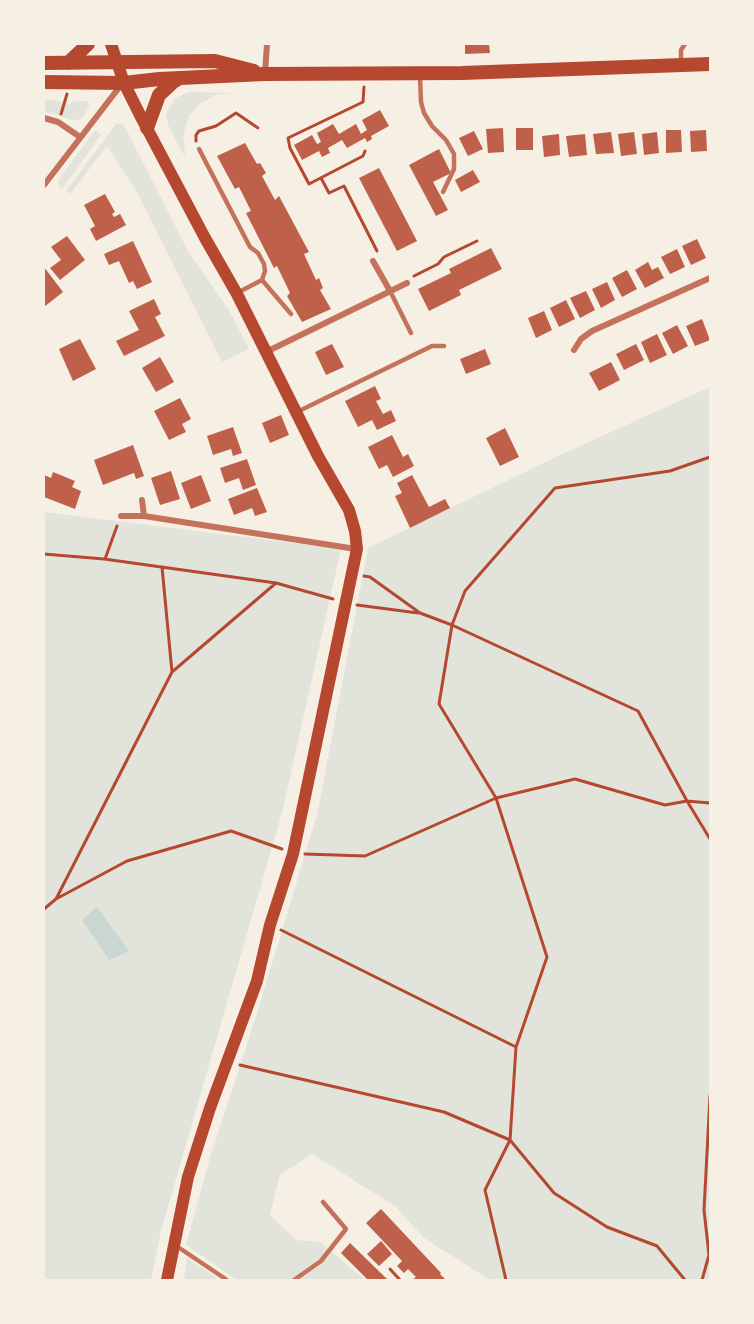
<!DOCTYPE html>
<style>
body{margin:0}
#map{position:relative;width:754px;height:1324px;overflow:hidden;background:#f6efe4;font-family:"PT Sans",sans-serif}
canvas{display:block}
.frame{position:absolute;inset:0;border:45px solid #f6efe4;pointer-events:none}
</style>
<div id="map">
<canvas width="754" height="1324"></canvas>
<div class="frame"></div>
</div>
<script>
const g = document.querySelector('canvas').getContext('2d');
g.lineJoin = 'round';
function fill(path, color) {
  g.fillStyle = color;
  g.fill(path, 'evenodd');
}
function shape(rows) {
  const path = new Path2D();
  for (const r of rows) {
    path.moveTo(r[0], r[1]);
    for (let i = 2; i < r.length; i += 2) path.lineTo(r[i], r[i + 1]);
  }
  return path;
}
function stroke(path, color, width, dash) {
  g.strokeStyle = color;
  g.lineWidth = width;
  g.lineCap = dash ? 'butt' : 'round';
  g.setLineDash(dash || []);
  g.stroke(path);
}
const green = shape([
 [188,92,234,93,215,95,200,104,189,116,183,136,186,159,168,125,166,115,174,99],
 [44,100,54,100,69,104,75,101,86,101,89,103,89,107,82,118,74,121,55,114,44,112],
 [116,124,122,124,125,127,188,251,230,312,249,349,222,362,137,192,107,146,70,194,66,191],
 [95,130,101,135,62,189,59,186,58,180],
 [710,387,710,1280,490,1280,424,1238,395,1206,312,1154,280,1175,270,1215,296,1240,320,1242,365,1280,237,1280,186,1245,209,1161,258,1010,317,815,368,548,558,456],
 [44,512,341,549,283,809,161,1231,151,1280,44,1280],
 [187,1258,220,1280,184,1280]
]);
const water = shape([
 [97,907,129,951,109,960,82,920]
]);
const building = shape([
 [465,44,489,44,490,53,465,54],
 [380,110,389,126,371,136,372,139,367,142,365,138,347,148,342,140,328,148,330,153,322,157,319,151,302,160,294,145,312,135,317,144,321,142,317,133,333,124,339,134,356,124,361,134,367,130,362,120],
 [503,128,504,152,488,153,486,129],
 [516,128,533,128,533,150,516,150],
 [666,130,681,130,682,152,666,153],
 [706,130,707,151,691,152,690,131],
 [474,131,483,149,468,156,459,138],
 [611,132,614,153,596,154,593,134],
 [634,132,637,154,621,156,618,134],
 [657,132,659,153,644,155,642,134],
 [559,134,560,155,544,157,542,136],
 [585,134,587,155,569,157,566,136],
 [245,143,257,164,260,163,266,173,262,176,275,200,279,196,309,252,304,254,316,280,319,278,323,288,320,290,331,309,302,322,287,296,290,293,277,266,274,268,246,213,251,211,239,187,235,189,217,156],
 [439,149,451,173,433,182,448,210,436,216,409,165],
 [379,168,417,241,397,251,359,178],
 [473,170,480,182,461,192,455,180],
 [105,194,115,212,112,214,114,217,120,214,126,225,96,241,90,229,95,226,84,205],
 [67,236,85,260,60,280,50,268,61,260,51,247],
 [697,239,706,258,691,265,682,246],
 [133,241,152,282,137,289,133,281,129,283,119,261,109,265,104,254],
 [491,248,502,269,459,290,461,295,429,311,418,289,451,273,449,269],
 [677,249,685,267,670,274,661,257],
 [648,262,652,270,658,267,664,278,645,288,635,270],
 [44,267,63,292,44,307],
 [627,270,637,289,622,297,612,278],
 [607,282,615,300,601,308,592,289],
 [586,291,595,310,580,318,570,298],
 [154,299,161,314,155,317,165,336,124,356,116,341,139,330,129,311],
 [566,300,575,319,559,327,550,308],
 [544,311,552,330,536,338,528,318],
 [702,319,710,340,695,346,686,326],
 [677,325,688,346,673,354,662,333],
 [657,334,667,355,650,363,641,342],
 [80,339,96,369,73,381,59,349],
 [332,344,344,367,326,375,315,352],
 [636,344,644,360,624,370,616,354],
 [485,349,491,364,466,374,460,359],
 [160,357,174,382,156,392,142,368],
 [611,362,620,380,599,391,589,373],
 [375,386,381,399,376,401,383,414,391,410,396,421,377,430,372,420,358,427,345,401],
 [180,398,191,419,182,424,186,432,169,440,154,411],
 [281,415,289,435,270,443,262,423],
 [233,427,242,453,233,456,231,449,213,455,207,436],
 [505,428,519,457,500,466,486,438],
 [392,435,403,457,408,454,414,466,393,477,387,465,379,469,368,447],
 [133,445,144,476,136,479,134,473,103,485,94,460],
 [247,459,256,485,243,490,239,478,225,483,220,468],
 [171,471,180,499,160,505,151,478],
 [53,472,75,481,72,487,81,491,75,509,44,497,44,475,51,478],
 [201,475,211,501,191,509,181,483],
 [412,475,429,507,445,499,450,508,410,528,395,496,402,493,397,483],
 [257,488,267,512,255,516,252,508,234,515,228,499],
 [381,1209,441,1273,440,1274,446,1280,412,1280,416,1277,408,1269,404,1273,397,1266,402,1261,366,1223],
 [381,1241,392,1254,379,1266,367,1254],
 [350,1243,388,1280,368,1280,341,1253]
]);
const path = shape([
 [364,87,363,102,288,138,290,148,309,184,363,156,365,151],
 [61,114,67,94],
 [196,141,196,135,199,131,216,126,236,113,258,128],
 [321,178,329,193,344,186,377,251],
 [414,276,438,264,444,257,477,241],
 [44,554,104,559,276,583,333,599],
 [105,559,117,526],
 [162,567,172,672],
 [364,576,370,577,420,613,452,625,638,711,687,801,710,803],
 [357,605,418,613],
 [305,854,365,856,496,798,575,779,665,805,687,801,710,839],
 [56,899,127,861,231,831,282,849],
 [44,909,56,899,172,672,276,583],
 [281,930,516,1047],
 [240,1065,444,1112,510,1140,485,1190,506,1280],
 [390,1269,400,1280],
 [685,1280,657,1246,607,1227,554,1193,510,1140,516,1047,547,957,496,798,439,704,452,625,465,591,555,488,670,471,710,457],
 [702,1280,709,1255,704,1210,710,1096]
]);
const service = shape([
 [681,62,681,50,685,44],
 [420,76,421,102,424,113,432,126,446,140,454,154,454,169,443,192],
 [199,149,250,247,258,253,264,264,265,271,262,280,237,293],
 [262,280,291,314],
 [390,291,411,333],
 [297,412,432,346,444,346],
 [175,1245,227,1280],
 [294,1280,321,1261,346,1229,323,1202]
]);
const minor = shape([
 [265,73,267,44],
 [44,118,58,122,80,137],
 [44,185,121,85],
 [373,261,390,291],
 [574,350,581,339,592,331,710,278],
 [266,352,407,283],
 [142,500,144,516],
 [121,516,144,516,356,549]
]);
const secondary = shape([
 [111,44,124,83,142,119,205,238,237,294,318,456,349,510,355,531,357,549,293,854,270,925,257,981,210,1108,188,1177,167,1280]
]);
const primary = shape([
 [44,63,215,61,254,71],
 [68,63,88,44],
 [44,82,124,83,159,79,264,74,462,73,710,64],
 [147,128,159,95,173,82,180,78]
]);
fill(green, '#e2e4dc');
fill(water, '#c9d6d2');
fill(building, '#bf614a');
stroke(path, '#b5482f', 3);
stroke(service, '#c5725c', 4.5);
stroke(minor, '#c5725c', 6);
stroke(secondary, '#b5482f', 12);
stroke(primary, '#b5482f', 14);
</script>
